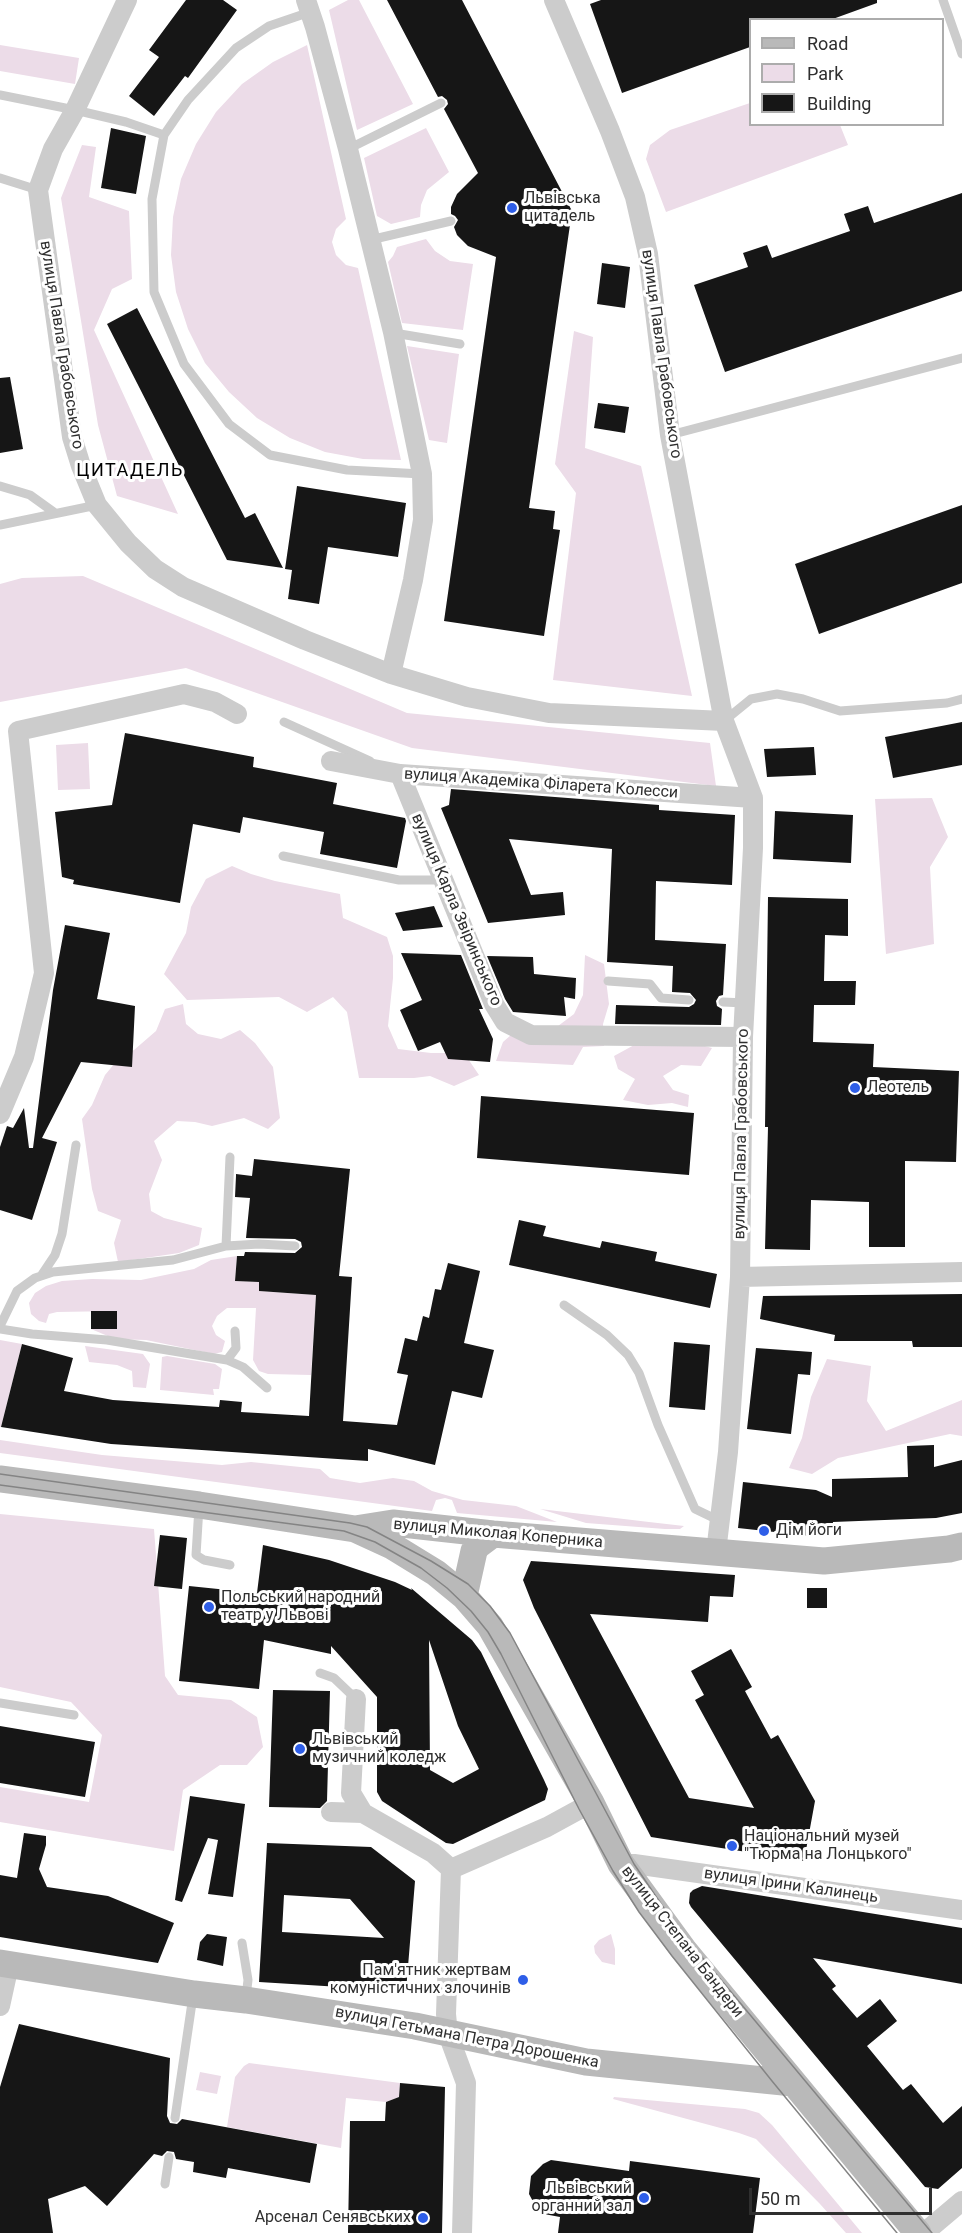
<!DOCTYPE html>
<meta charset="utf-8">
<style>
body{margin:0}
#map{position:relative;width:962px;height:2233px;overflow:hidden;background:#fff;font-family:Roboto,sans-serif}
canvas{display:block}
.legend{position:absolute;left:749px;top:18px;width:195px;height:108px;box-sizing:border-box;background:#fff;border:2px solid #acacac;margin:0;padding:8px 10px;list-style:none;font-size:18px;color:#2f2f2f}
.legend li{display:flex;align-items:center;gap:12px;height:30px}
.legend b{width:30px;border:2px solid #acacac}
.scale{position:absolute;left:749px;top:2188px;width:183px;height:27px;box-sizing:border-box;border:3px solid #2f2f2f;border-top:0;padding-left:8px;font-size:18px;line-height:21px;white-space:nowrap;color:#2f2f2f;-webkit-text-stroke:4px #fff;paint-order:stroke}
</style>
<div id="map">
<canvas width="962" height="2233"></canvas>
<ul class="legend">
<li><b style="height:8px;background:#b9b9b9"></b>Road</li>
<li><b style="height:16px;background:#ecdce8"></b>Park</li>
<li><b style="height:16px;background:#161616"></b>Building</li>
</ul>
<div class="scale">50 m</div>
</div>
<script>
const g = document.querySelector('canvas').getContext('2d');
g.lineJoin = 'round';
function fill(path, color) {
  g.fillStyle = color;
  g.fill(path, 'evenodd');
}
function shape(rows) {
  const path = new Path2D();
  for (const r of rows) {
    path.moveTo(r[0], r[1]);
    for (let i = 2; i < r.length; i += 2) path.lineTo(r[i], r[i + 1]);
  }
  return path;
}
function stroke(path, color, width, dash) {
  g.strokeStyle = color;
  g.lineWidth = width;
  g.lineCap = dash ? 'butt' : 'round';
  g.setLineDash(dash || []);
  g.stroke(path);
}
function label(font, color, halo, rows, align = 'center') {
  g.font = font + ' Roboto,sans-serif';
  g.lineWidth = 6;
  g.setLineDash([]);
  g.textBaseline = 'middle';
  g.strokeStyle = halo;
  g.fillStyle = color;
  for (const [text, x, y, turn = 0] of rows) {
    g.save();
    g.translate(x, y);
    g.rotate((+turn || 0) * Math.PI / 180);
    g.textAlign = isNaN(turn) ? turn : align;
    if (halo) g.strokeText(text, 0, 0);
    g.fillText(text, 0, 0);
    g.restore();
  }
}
const green = shape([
 [348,0,359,0,413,104,357,130,329,10],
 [0,45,79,58,75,84,0,71],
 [307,45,346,219,336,229,332,242,336,255,346,265,358,268,401,460,363,459,325,452,290,438,257,418,229,392,205,363,188,329,176,292,171,255,173,217,181,179,196,144,216,112,242,84,273,62],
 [750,103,750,124,840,125,848,145,666,212,646,159,650,145,670,130],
 [426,128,449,172,427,190,421,205,420,217,391,224,377,216,364,158],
 [82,145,96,147,89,197,129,211,132,279,112,289,94,330,178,514,117,496,98,425,61,198],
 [426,239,435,251,450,261,473,264,463,330,402,323,388,262,393,256,397,247],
 [574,331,593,337,585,448,641,466,692,696,553,680,576,493,555,464],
 [407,346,459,354,447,443,429,440],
 [83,576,407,713,710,743,716,786,412,748,186,668,0,702,0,584,22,578],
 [88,743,90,789,58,790,56,745],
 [932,798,948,837,930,867,934,944,886,954,875,799],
 [232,866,251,874,275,881,340,894,343,918,387,937,393,956,393,978,388,1026,398,1049,431,1053,464,1053,479,1075,454,1086,430,1076,414,1078,359,1078,347,1012,333,997,307,1012,279,997,187,1000,164,974,186,933,191,907,206,879],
 [585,955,604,964,609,1004,603,1024,604,1046,583,1047,573,1065,496,1061,503,1042,519,1028,558,1026,574,1014,583,995],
 [183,1004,186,1024,198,1034,221,1039,240,1030,255,1043,273,1067,280,1118,268,1129,244,1118,212,1126,195,1122,177,1121,154,1141,162,1160,149,1194,151,1211,164,1218,202,1228,199,1245,179,1253,118,1262,114,1243,121,1220,98,1211,92,1189,82,1119,92,1105,105,1075,120,1057,134,1050,156,1031,165,1009],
 [636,1044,701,1045,712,1048,701,1066,681,1065,663,1076,673,1090,689,1095,688,1107,672,1103,648,1105,623,1100,635,1079,618,1069,614,1056],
 [237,1256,235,1281,259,1282,259,1291,316,1295,311,1375,268,1374,259,1371,253,1360,256,1308,227,1308,217,1316,212,1326,216,1335,225,1341,222,1352,214,1354,146,1340,115,1339,91,1329,117,1329,117,1311,57,1312,49,1314,46,1323,39,1321,31,1314,29,1303,35,1293,46,1286,62,1281,92,1279,141,1280,194,1269,211,1260],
 [0,1340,22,1344,1,1427,0,1427],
 [85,1346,143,1354,150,1364,146,1388,133,1387,132,1371,117,1365,89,1362],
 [167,1356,215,1364,222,1369,219,1389,213,1389,214,1395,160,1390,162,1357],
 [827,1359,871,1366,867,1401,886,1431,962,1400,962,1436,950,1434,838,1458,812,1474,789,1468,802,1438,811,1397],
 [0,1440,102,1455,222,1465,251,1462,320,1469,330,1478,360,1483,393,1478,414,1481,432,1491,463,1500,516,1506,557,1522,457,1513,452,1500,445,1498,436,1500,432,1511,0,1453],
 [540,1509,649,1522,684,1526,680,1529,665,1529,586,1523],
 [0,1514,154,1529,165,1676,178,1695,231,1700,257,1717,263,1747,247,1765,220,1765,183,1790,174,1851,0,1822,0,1787,89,1802,102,1735,71,1702,0,1687],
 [611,1934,615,1949,615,1965,602,1962,595,1953,594,1946,599,1940],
 [249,2063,400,2083,399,2097,386,2102,346,2098,341,2148,227,2127,235,2077,244,2066],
 [200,2072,221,2076,217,2094,196,2090],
 [614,2097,745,2109,759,2113,772,2125,862,2233,846,2233,820,2204,756,2139,739,2133,613,2099]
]);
const building = shape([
 [186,0,223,0,237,10,188,78,185,76,154,116,129,96,159,57,149,50],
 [387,0,462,0,572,211,529,508,555,511,553,529,560,530,544,636,444,621,496,257,468,246,457,235,454,227,458,220,455,216,451,214,451,207,457,194,478,173,444,109,448,104,447,100,442,96,438,97],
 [601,0,877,0,877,3,830,20,750,20,750,47,622,93,590,4],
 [111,128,146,136,136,194,101,188],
 [962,193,962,291,725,372,694,285,748,267,743,253,767,245,772,258,850,231,844,214,868,206,874,223],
 [602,263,630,267,625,308,597,304],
 [137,308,245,518,255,513,283,568,227,560,107,324],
 [10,377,23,449,0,453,0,378],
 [598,403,629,407,625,433,594,428],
 [297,486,406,503,398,557,328,547,319,604,288,599,292,570,285,569],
 [962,505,962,583,819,634,795,564],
 [962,722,962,765,893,778,885,737],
 [125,733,254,757,253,767,337,783,333,804,405,818,406,821,397,868,320,854,324,832,243,817,240,833,193,824,180,903,73,884,74,880,62,877,55,812,112,805],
 [814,747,816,775,767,777,764,749],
 [451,789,659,805,659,810,735,815,732,885,656,881,655,940,726,944,723,995,719,996,716,1001,717,1006,722,1009,721,1025,615,1024,616,1005,689,1007,694,1004,696,1000,690,993,672,992,673,966,607,962,612,849,509,839,531,895,563,892,565,915,488,923,441,808,449,805],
 [775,811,853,815,851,863,773,859],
 [768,897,848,899,848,936,825,935,824,981,856,981,855,1005,814,1005,813,1042,874,1044,873,1067,959,1071,956,1162,905,1161,905,1247,869,1247,869,1202,811,1200,810,1250,765,1249,768,1127,765,1127],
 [434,906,443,927,403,931,395,913],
 [65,925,110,933,97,999,135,1006,132,1067,81,1062,42,1138,57,1142,32,1220,0,1210,0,1147,7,1126,13,1128,24,1108,29,1148,33,1148,53,990],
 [401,953,461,955,483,1009,479,1009,493,1039,490,1062,448,1059,440,1042,418,1051,400,1010,422,1000],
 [487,956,533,957,534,974,576,978,575,999,564,997,566,1016,513,1012,505,999],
 [481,1096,694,1113,689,1175,477,1158],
 [254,1159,350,1169,339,1276,352,1277,343,1421,397,1425,408,1375,397,1373,405,1338,417,1341,423,1316,429,1318,435,1289,441,1290,448,1263,480,1271,464,1343,494,1350,482,1398,452,1391,435,1465,368,1449,368,1461,111,1444,1,1427,22,1344,73,1358,64,1391,113,1400,219,1407,220,1400,242,1402,241,1412,309,1416,316,1295,259,1291,259,1282,235,1281,237,1256,244,1256,245,1252,295,1253,302,1247,301,1242,295,1239,246,1238,250,1198,235,1197,236,1176,236,1174,252,1176],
 [519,1220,546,1226,543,1236,600,1248,602,1241,657,1252,655,1261,717,1274,710,1308,509,1265],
 [962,1294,962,1347,913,1347,912,1341,834,1341,835,1335,760,1319,763,1296],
 [91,1311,117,1311,117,1329,91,1329],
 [674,1342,710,1345,705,1410,669,1407],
 [756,1348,812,1352,810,1375,798,1374,791,1434,747,1429],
 [934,1445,934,1467,962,1460,962,1513,936,1518,833,1522,832,1535,811,1534,811,1536,738,1528,743,1482,816,1490,832,1497,832,1479,908,1477,907,1446],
 [160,1535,187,1538,182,1589,154,1586],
 [263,1545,329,1560,395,1582,412,1590,411,1588,472,1640,481,1652,544,1780,548,1789,545,1800,453,1844,446,1843,382,1801,377,1792,377,1697,331,1646,331,1654,264,1640,259,1689,179,1681,189,1586,257,1593],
 [429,1640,458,1726,479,1769,453,1783,430,1770],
 [531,1561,735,1575,733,1597,710,1596,708,1622,590,1614,689,1798,754,1808,695,1700,704,1695,691,1671,731,1649,752,1687,745,1691,771,1739,778,1735,815,1801,804,1861,651,1837,534,1608,523,1580],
 [807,1588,827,1588,827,1608,807,1608],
 [273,1690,330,1691,327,1801,320,1808,269,1807],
 [0,1726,95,1742,85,1797,0,1783],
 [190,1796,245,1804,233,1897,208,1894,218,1840,208,1838,182,1902,175,1900],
 [24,1833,46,1836,46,1845,39,1869,47,1887,108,1896,174,1923,158,1963,0,1937,0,1875,17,1878],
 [267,1843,371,1847,415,1881,406,1991,259,1982],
 [284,1895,350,1899,384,1938,282,1932],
 [702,1886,962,1928,962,1984,813,1958,836,1986,832,1989,857,2018,880,1999,897,2021,867,2046,903,2090,911,2084,943,2123,962,2106,962,2168,938,2189,925,2187,691,1907,689,1903,690,1893,693,1890],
 [207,1934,227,1937,223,1966,197,1960,200,1942],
 [19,2024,170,2058,167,2116,170,2123,177,2124,182,2119,317,2144,310,2183,228,2168,226,2178,193,2172,194,2162,176,2159,174,2152,167,2151,162,2156,154,2154,107,2206,85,2186,48,2199,53,2233,0,2233,0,2087],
 [400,2083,445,2087,442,2233,348,2233,350,2121,385,2121,386,2102,399,2097],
 [551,2160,629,2171,630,2161,760,2178,753,2233,558,2233,560,2217,544,2214,537,2209,529,2194,531,2176,543,2164]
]);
const service = shape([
 [943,0,962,54],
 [310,12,269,26,236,48,188,100,164,135,152,199,154,292,184,364,229,424,270,455,347,470,422,474],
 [0,95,75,110,126,122,164,135],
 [348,149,441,103],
 [0,178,38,190],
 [370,240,451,221],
 [394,333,460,344],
 [670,435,962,358],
 [0,486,30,495,55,513],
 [0,525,97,505],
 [724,721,751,699,777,694,803,699,840,711,947,703,962,699],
 [284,722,370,761],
 [283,856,399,880,443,880],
 [608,981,650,984,661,998,689,1000],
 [723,1002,745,1003],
 [226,1246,230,1157],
 [41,1276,55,1255,62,1234,76,1145],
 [564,1305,607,1335,628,1355,639,1373,658,1425,695,1509,720,1521],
 [0,1326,17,1291,35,1278,53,1272,173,1260,226,1246,259,1244,295,1246],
 [0,1329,32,1334,107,1340,227,1360,243,1367,267,1388],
 [227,1360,236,1348,235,1331],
 [199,1507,196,1555,204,1560,230,1565],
 [320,1673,334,1678,356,1699],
 [0,1703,74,1715],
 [242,1943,248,1980,246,1997],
 [175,2118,193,1996],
 [165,2184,169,2157]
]);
const minor = shape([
 [127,0,75,110,53,149,38,190,72,437,81,466,97,505,128,543,155,569,183,587,305,640,391,674,467,697,549,713,724,721],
 [306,0,315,27,348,149,393,332,422,474,423,520,413,580,391,674],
 [554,0,610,131,635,197,648,254,670,435,721,706,724,721,753,798,753,848,743,1037,740,1277,728,1452,716,1552],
 [331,761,400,774,753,798],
 [400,774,494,1004,505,1022,531,1035,743,1037],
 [0,1114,24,1057,44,973,18,731,184,694,215,702,237,714],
 [740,1277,962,1272],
 [356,1699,351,1793,363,1813],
 [331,1812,363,1813,433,1853,451,1869,446,2014,448,2034,466,2083,462,2233],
 [621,1864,634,1864,962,1910],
 [451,1869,547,1827,591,1803],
 [0,2006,9,1965],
 [924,2233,962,2201]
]);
const secondary = shape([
 [0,1479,199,1505,355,1529,393,1523,493,1534,824,1561,949,1549,962,1546],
 [355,1529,392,1546,436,1573,464,1596,490,1626,591,1803,621,1864,683,1949,918,2233],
 [464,1596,474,1551,477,1546,493,1534],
 [0,1963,194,1994,246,2000,415,2026,586,2062,793,2083]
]);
const tram = shape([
 [0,1474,350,1523,367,1527,431,1561,468,1584,490,1606,510,1633,634,1864,676,1926,932,2233],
 [0,1485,344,1531,375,1542,421,1568,447,1588,471,1611,488,1632,501,1654,579,1809,613,1871,639,1912,672,1956,772,2081,897,2233]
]);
const markers = [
 [512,208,6,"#2e5ee8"],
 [855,1088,6,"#2e5ee8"],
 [764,1531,6,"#2e5ee8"],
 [209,1607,6,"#2e5ee8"],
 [300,1749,6,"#2e5ee8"],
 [732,1846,6,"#2e5ee8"],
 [523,1980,6,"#2e5ee8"],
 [644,2198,6,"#2e5ee8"],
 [423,2218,6,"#2e5ee8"]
];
const poiNames = [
 ["Львівська",524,199],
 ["цитадель",524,217],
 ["Леотель",867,1088],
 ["Дім йоги",776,1531],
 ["Польський народний",221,1598],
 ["театр у Львові",221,1616],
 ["Львівський",312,1740],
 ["музичний коледж",312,1758],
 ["Національний музей",744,1837],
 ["\"Тюрма на Лонцького\"",744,1855],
 ["Пам'ятник жертвам",511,1971,"right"],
 ["комуністичних злочинів",511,1989,"right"],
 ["Львівський",632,2189,"right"],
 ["органний зал",632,2207,"right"],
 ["Арсенал Сенявських",411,2218,"right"]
];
const streetNames = [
 ["вулиця Павла Грабовського",61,345,81],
 ["вулиця Павла Грабовського",661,354,82],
 ["вулиця Академіка Філарета Колесси",541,784,4],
 ["вулиця Карла Звіринського",456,910,67],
 ["вулиця Павла Грабовського",742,1134,-89],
 ["вулиця Миколая Коперника",498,1534,5],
 ["вулиця Ірини Калинець",791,1886,8],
 ["вулиця Степана Бандери",682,1942,52],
 ["вулиця Гетьмана Петра Дорошенка",467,2038,11]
];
const neighbourhoodNames = [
 ["ЦИТАДЕЛЬ",130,471]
];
fill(green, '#ecdce8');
fill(building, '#161616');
stroke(service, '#ccc', 9);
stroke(minor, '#ccc', 20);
stroke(secondary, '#b9b9b9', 27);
stroke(tram, '#848484', 1.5);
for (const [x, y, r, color] of markers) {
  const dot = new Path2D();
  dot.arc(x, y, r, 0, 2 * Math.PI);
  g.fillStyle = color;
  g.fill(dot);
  stroke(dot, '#fff', 2);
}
label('16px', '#2f2f2f', '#fff', poiNames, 'left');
label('16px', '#2f2f2f', '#fff', streetNames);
g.letterSpacing = '1.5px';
label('18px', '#000', '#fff', neighbourhoodNames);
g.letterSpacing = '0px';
</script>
